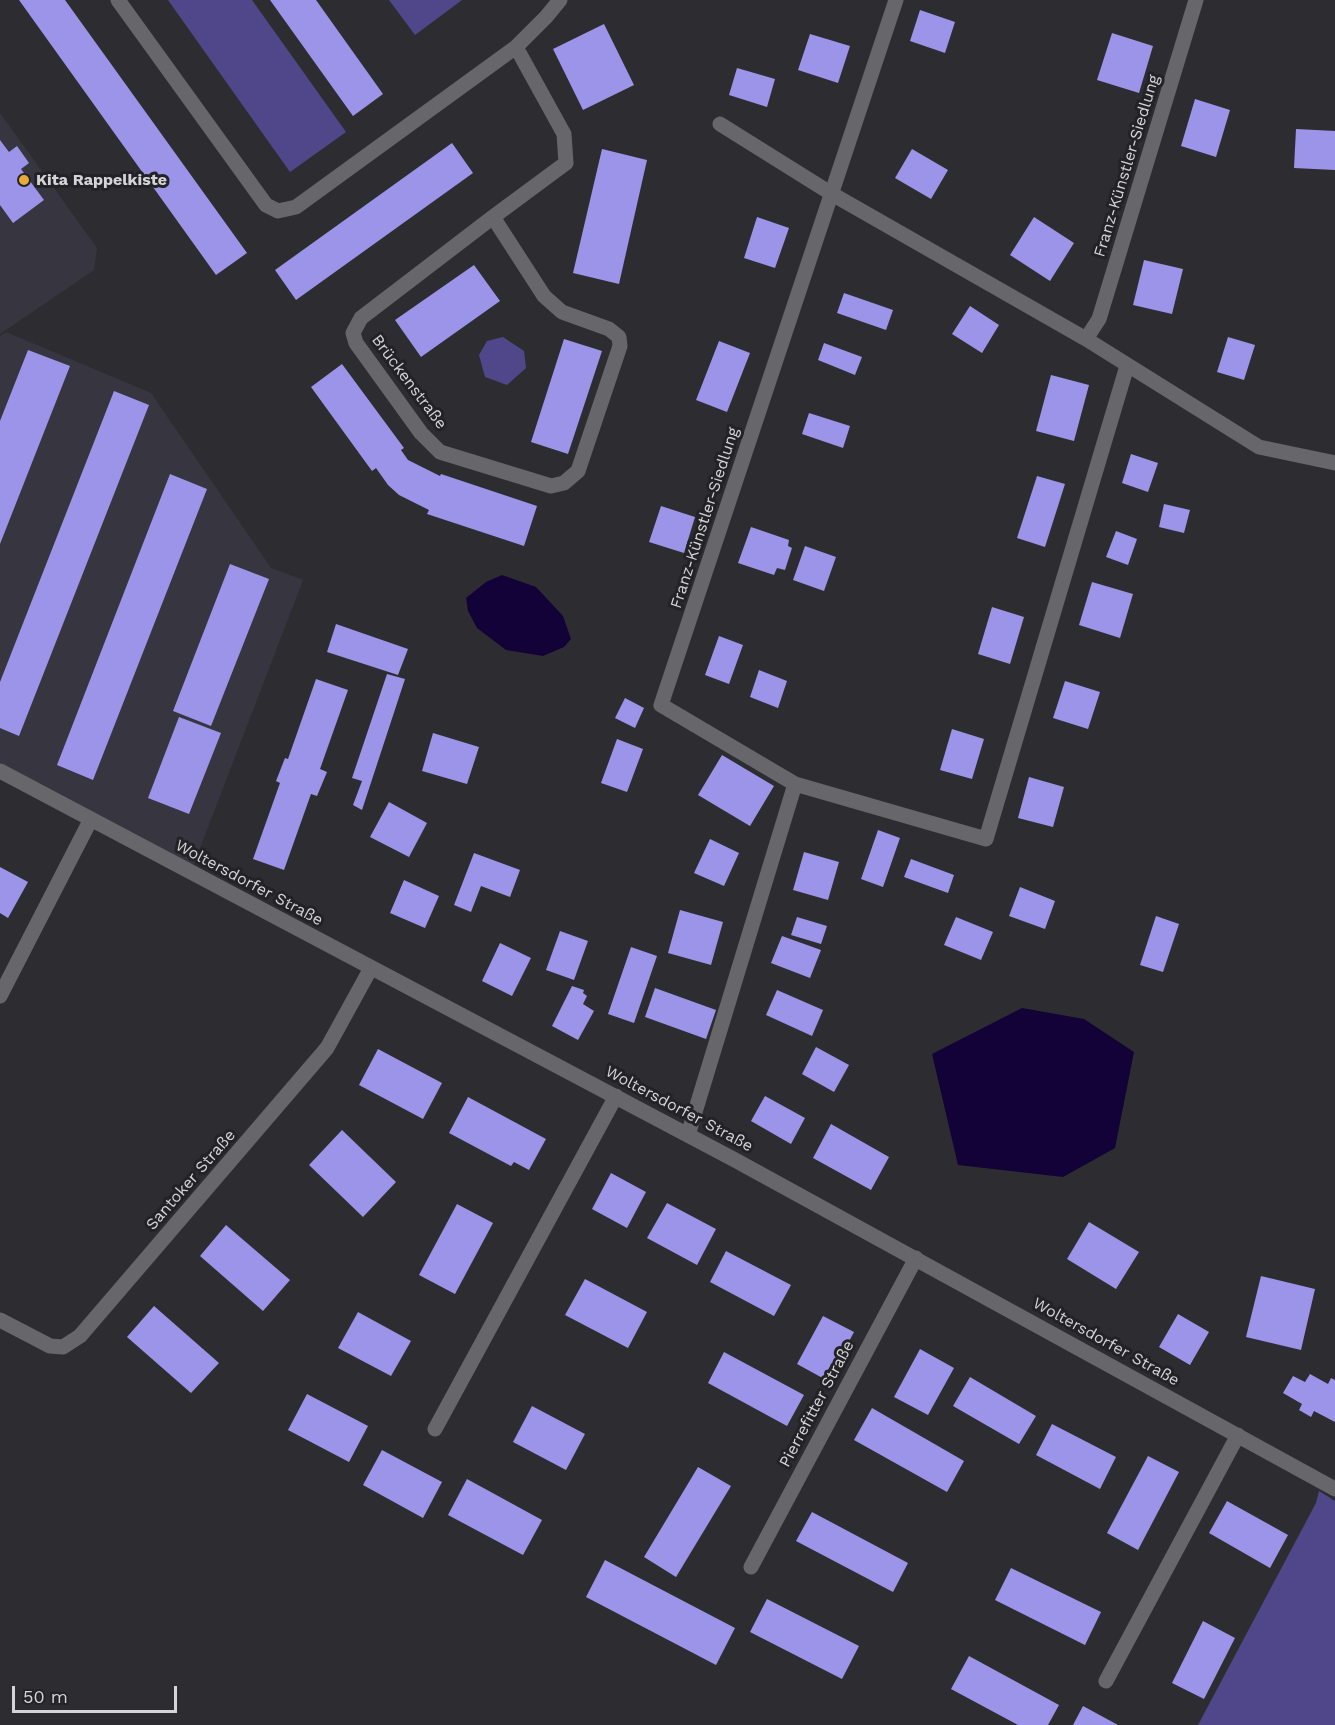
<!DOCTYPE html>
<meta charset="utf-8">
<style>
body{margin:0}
#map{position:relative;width:1335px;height:1725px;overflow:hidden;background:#2d2d31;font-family:"Work Sans",sans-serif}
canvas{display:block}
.scale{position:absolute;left:12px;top:1686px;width:165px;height:27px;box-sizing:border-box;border:3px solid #d5d5d8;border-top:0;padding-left:8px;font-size:18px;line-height:21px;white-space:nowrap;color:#d5d5d8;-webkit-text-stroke:4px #232327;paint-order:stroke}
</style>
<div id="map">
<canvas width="1335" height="1725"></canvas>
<div class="scale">50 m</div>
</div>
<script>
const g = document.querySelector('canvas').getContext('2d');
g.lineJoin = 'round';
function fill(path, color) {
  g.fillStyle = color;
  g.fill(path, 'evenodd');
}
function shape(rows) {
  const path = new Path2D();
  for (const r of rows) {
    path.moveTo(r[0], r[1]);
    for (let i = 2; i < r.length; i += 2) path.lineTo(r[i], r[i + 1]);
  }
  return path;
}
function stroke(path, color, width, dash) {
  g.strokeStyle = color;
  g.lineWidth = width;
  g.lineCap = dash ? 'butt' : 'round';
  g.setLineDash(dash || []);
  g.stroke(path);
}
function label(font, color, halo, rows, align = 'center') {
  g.font = font + ' "Work Sans",sans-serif';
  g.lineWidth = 6;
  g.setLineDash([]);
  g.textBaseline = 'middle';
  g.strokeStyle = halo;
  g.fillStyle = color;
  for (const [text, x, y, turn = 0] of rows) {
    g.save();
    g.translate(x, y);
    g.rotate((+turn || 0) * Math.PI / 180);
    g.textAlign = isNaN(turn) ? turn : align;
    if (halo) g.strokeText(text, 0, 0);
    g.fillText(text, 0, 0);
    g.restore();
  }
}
const built = shape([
 [0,113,97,248,94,270,0,334],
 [6,332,151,393,271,568,303,580,188,879,0,779,0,336]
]);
const green = shape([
 [168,0,252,0,346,132,290,172],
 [389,0,462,0,415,35],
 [503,337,524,351,526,368,507,385,485,377,479,355,487,341],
 [1319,1491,1335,1501,1335,1725,1198,1725,1316,1503]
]);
const water = shape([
 [502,575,536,587,563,616,571,639,564,647,543,656,506,650,477,628,468,611,466,598,486,582],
 [1022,1008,1084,1019,1134,1052,1115,1148,1063,1177,958,1165,932,1054]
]);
const building = shape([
 [19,0,65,0,247,253,216,275],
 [270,0,316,0,383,94,353,116],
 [920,10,955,22,945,53,910,41],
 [604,24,634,85,583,110,553,49],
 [1112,33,1153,46,1139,93,1097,80],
 [810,34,850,46,838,83,798,70],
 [737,68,775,79,767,107,729,95],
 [1195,99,1230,110,1216,157,1181,146],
 [1296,129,1335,131,1335,170,1294,168],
 [0,140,9,152,17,146,29,163,21,169,44,200,13,223,0,205],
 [452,143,473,173,296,300,275,270],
 [602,149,647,160,619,284,573,273],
 [912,149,948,170,931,199,895,178],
 [757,217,789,228,775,268,744,258],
 [1034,217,1074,243,1050,281,1010,255],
 [1144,260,1183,269,1172,314,1133,305],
 [474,265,500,301,421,357,395,320],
 [844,293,893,310,886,330,837,313],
 [970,306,999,325,982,353,952,334],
 [1228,337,1255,345,1244,380,1217,372],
 [564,339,602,351,568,454,531,442],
 [719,341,750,353,727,412,696,400],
 [824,343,862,357,855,375,818,360],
 [28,350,70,366,0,544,0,421],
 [342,364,404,448,401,450,408,460,440,476,441,474,537,506,524,546,427,514,429,510,399,495,388,485,376,468,372,471,311,387],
 [1051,375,1089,385,1074,441,1036,431],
 [114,391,149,405,19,736,0,728,0,682],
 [809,413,850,426,843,448,802,434],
 [1131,454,1158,463,1148,492,1122,483],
 [170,474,207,489,93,780,57,765],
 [1037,476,1065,484,1045,547,1017,538],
 [1164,504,1190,510,1184,533,1159,527],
 [661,506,695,517,684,553,649,542],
 [751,527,789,540,788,546,792,548,785,570,777,568,774,575,738,563],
 [1116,531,1137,539,1128,565,1106,557],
 [805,546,836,557,824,591,793,580],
 [230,564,269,579,211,726,173,711],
 [1092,582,1133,594,1120,638,1079,625],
 [992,607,1024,617,1010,664,978,654],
 [336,624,408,649,398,675,327,652],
 [719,636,743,645,729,684,705,675],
 [759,670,787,681,778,708,750,697],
 [387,674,405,679,362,810,353,805,362,781,352,778],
 [316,679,348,690,320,769,327,772,317,796,311,794,284,870,253,859,280,783,276,781,285,758,288,759],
 [1065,681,1100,692,1088,729,1053,718],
 [625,698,644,708,635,728,615,718],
 [179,717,221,733,189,814,148,798],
 [952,729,984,739,972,779,940,770],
 [433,733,479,747,467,784,422,771],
 [617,739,643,749,627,792,601,783],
 [722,755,774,786,750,826,698,795],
 [1029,777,1064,787,1053,827,1018,818],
 [389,802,427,823,409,857,370,837],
 [878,830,900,838,883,887,861,879],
 [710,839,739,853,724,886,694,873],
 [804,852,839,862,828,900,793,890],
 [474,853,520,870,510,897,481,886,471,912,454,905],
 [911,859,954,875,948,893,904,877],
 [0,867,28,882,8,918,0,913],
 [404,880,439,896,425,928,390,913],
 [1020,887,1055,901,1045,929,1009,916],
 [680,910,723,922,711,965,668,953],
 [1156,916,1179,924,1163,972,1140,965],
 [797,917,827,926,821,944,791,935],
 [956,917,993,932,981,960,944,945],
 [560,931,588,941,574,980,546,970],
 [782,936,821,950,810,978,771,963],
 [500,943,531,958,512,996,482,981],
 [631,947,657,956,634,1023,608,1014],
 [572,986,584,990,583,993,587,996,583,1004,594,1011,578,1040,552,1026],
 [655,988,716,1010,706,1039,645,1017],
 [777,990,823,1010,812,1036,766,1015],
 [816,1047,849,1065,834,1092,802,1074],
 [378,1049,442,1083,423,1119,359,1085],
 [765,1096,805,1118,791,1144,751,1121],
 [468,1097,546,1139,529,1170,514,1162,511,1166,449,1133],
 [831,1124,889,1157,871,1190,813,1158],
 [342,1130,396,1182,363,1217,309,1165],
 [611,1173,646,1192,627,1228,592,1209],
 [667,1203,716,1229,697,1265,647,1238],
 [457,1204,493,1223,455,1294,419,1275],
 [1089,1222,1139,1252,1116,1289,1067,1259],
 [226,1225,290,1280,263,1311,200,1256],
 [726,1251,791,1285,774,1316,710,1282],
 [1261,1276,1315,1289,1301,1350,1246,1337],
 [585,1279,647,1312,628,1348,565,1315],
 [154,1306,219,1363,191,1393,127,1337],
 [358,1312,411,1341,391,1376,338,1348],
 [1178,1314,1209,1332,1190,1365,1159,1347],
 [823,1316,854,1332,828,1381,797,1364],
 [920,1349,954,1368,928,1415,894,1397],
 [724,1352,804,1395,787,1426,708,1383],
 [1310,1374,1328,1384,1331,1378,1335,1380,1335,1422,1314,1411,1311,1417,1299,1410,1302,1404,1283,1393,1293,1376,1305,1382],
 [970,1377,1036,1416,1019,1444,953,1406],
 [307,1394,368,1426,349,1462,288,1430],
 [532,1406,585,1434,566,1470,513,1442],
 [872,1408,964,1461,947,1492,854,1440],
 [1052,1424,1116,1457,1100,1489,1036,1455],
 [382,1450,442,1482,423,1518,363,1485],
 [1148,1456,1179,1472,1138,1550,1107,1533],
 [698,1467,731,1486,676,1577,644,1557],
 [467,1479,542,1520,523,1555,448,1515],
 [1227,1501,1288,1535,1270,1568,1209,1533],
 [812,1512,908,1563,893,1592,796,1541],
 [605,1560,735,1628,716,1665,586,1597],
 [1011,1568,1101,1612,1085,1645,995,1600],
 [767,1599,859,1646,842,1679,750,1632],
 [1203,1621,1235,1638,1204,1699,1172,1683],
 [969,1656,1059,1705,1048,1725,1018,1725,951,1689],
 [1083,1706,1118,1725,1073,1725]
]);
const minor = shape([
 [118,0,266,205,278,211,296,207,516,47,546,17,560,0],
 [896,0,661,705,795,784,986,839,1127,366],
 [720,124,832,194,1086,339,1259,447,1335,463],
 [493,217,544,296,562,312,609,329,619,337,620,346,578,471,564,483,551,486,440,452,421,433,356,343,353,333,361,318,493,217,566,163,564,134,516,47],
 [1086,339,1099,319,1196,0],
 [0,771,735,1160,1335,1489],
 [0,996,91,819],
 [688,1135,795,784],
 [0,1320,50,1346,63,1347,80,1336,327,1048,371,968],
 [435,1429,616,1096],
 [751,1567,916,1258],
 [1106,1681,1238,1435]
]);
const markers = [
 [24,180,6,"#eaaa39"]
];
const streetNames = [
 ["Franz-Künstler-Siedlung",1127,166,-73],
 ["Brückenstraße",409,382,53],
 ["Franz-Künstler-Siedlung",705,518,-72],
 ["Woltersdorfer Straße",249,883,28],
 ["Woltersdorfer Straße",679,1109,28],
 ["Santoker Straße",191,1180,-49],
 ["Woltersdorfer Straße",1106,1342,29],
 ["Pierrefitter Straße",817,1404,-62]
];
const poiNames = [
 ["Kita Rappelkiste",36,180]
];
fill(built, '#373640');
fill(green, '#50478b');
fill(water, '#120238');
fill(building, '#9c94e8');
stroke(minor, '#67676b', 15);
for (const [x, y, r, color] of markers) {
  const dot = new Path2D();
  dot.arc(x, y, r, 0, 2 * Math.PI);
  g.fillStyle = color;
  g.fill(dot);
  stroke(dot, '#232327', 2);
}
label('16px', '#d5d5d8', '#232327', streetNames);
label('bold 16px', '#d5d5d8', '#232327', poiNames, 'left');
</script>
